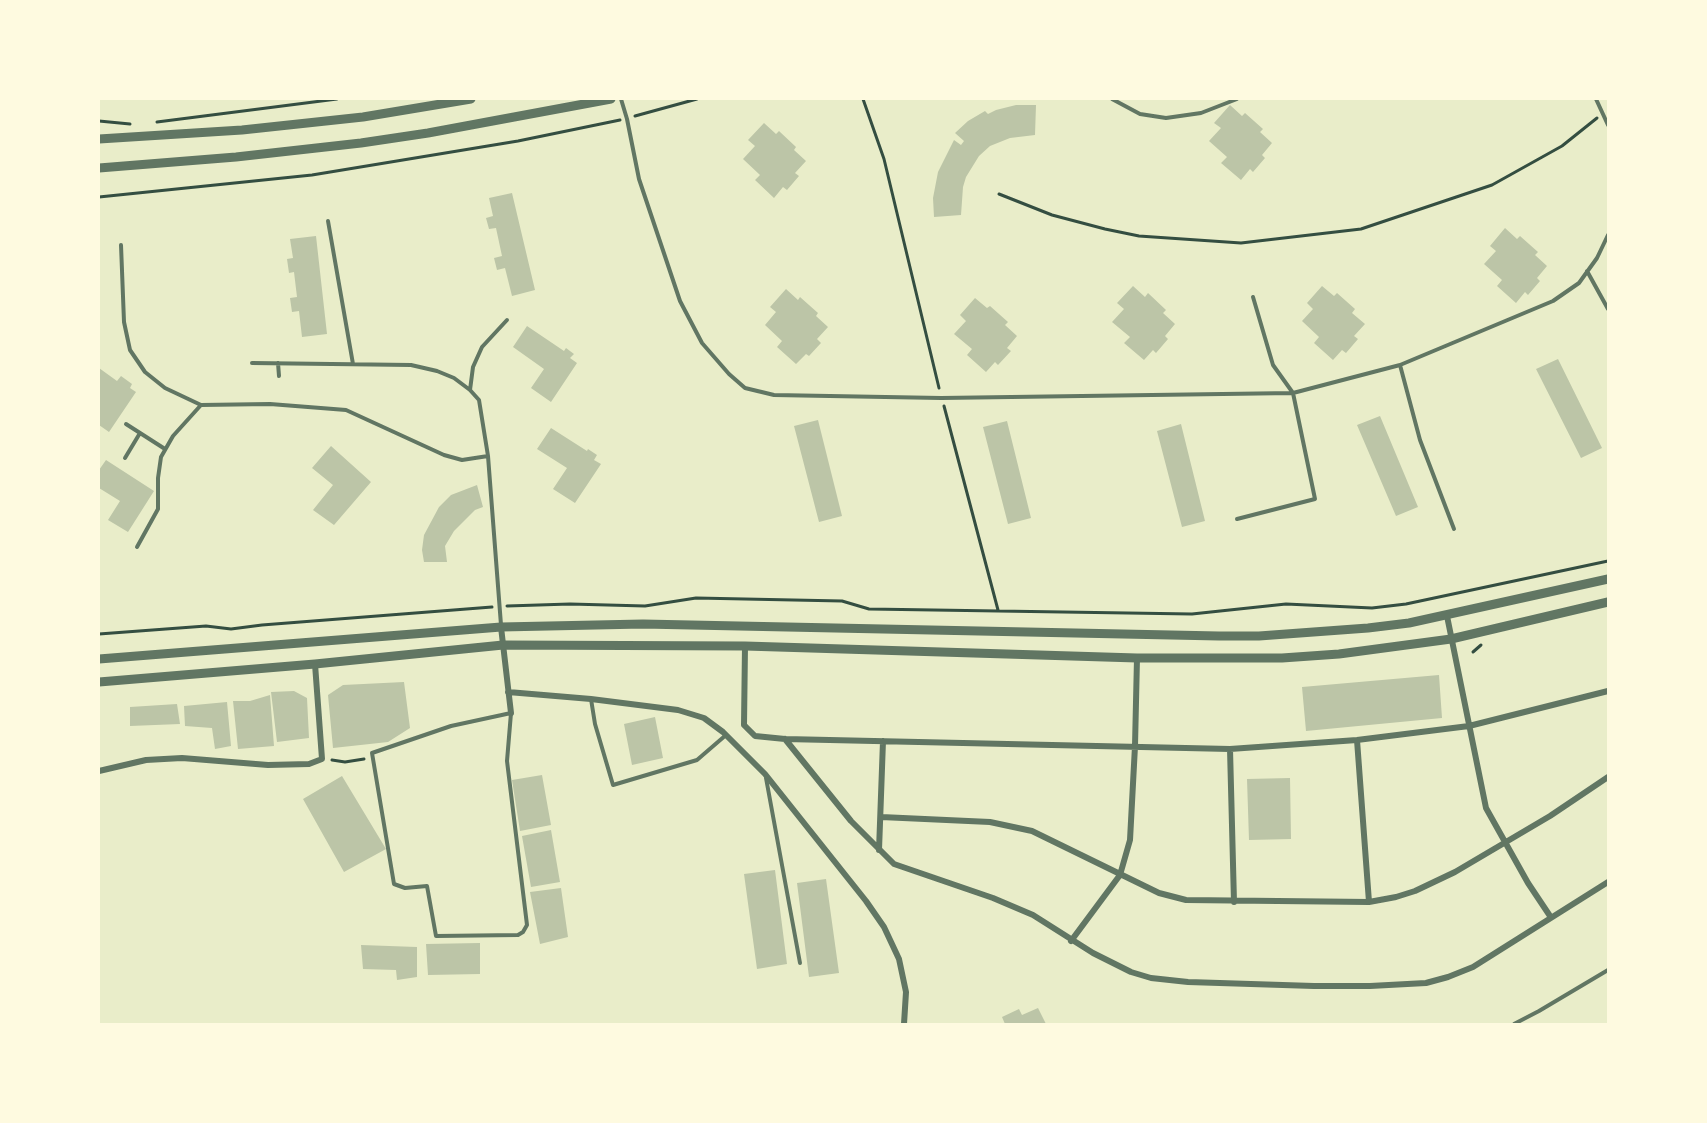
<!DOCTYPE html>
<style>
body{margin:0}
#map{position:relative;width:1707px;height:1123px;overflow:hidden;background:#e9edc9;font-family:Karla,sans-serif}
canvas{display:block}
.frame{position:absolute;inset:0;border:100px solid #fefae0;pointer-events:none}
</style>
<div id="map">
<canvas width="1707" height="1123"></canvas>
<div class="frame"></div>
</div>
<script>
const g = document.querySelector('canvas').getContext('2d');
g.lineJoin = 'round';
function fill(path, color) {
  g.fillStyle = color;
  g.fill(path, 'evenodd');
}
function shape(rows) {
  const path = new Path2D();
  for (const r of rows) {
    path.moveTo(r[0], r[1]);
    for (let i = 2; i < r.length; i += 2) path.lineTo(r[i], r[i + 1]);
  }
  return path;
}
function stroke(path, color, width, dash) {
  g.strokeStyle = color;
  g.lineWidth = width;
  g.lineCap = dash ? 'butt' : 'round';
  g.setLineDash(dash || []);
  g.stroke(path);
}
const building = shape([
 [1016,105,1036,105,1035,135,1010,138,990,146,979,156,966,177,963,187,961,215,934,217,933,198,938,172,954,140,961,145,964,141,955,133,968,121,985,111,988,114,996,110],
 [1230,105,1242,116,1245,113,1263,129,1260,132,1272,143,1262,155,1265,158,1253,172,1250,169,1241,180,1221,163,1227,157,1209,141,1221,128,1214,123],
 [764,123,776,134,779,131,796,147,794,150,806,161,795,173,799,176,787,190,783,187,774,198,755,180,760,175,743,159,755,146,748,140],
 [512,193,535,290,512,296,505,268,497,270,494,258,502,256,496,228,489,229,486,218,493,216,489,198],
 [1505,228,1517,239,1520,236,1538,252,1535,255,1547,266,1537,278,1540,281,1528,295,1525,292,1516,303,1497,286,1502,280,1484,264,1496,251,1490,246],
 [316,236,327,334,302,337,299,311,292,312,290,298,297,297,294,272,289,273,287,259,293,258,290,239],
 [1133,286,1145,297,1148,293,1166,310,1163,313,1175,324,1165,336,1168,339,1156,353,1153,350,1144,360,1124,343,1130,337,1112,322,1124,309,1117,303],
 [1322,286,1334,296,1337,293,1355,309,1352,313,1365,324,1354,336,1358,339,1346,353,1342,350,1333,360,1314,343,1319,337,1302,321,1313,309,1307,303],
 [786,289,798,300,800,297,818,313,816,316,828,327,817,339,821,343,809,356,806,354,796,364,777,347,782,341,765,325,776,312,770,307],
 [975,298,987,308,990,306,1008,322,1005,325,1017,336,1007,348,1011,351,998,365,995,362,986,372,967,355,972,349,954,334,966,321,960,315],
 [527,326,564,351,566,348,574,354,570,358,577,363,551,402,531,388,544,369,513,347],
 [1558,359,1602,448,1581,458,1536,369],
 [99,368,117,381,121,376,132,384,130,388,136,392,109,432,99,425],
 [1380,416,1418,507,1396,516,1357,425],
 [818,420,842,516,819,522,794,426],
 [1007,421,1031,518,1008,524,983,427],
 [1181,424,1205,521,1182,527,1157,431],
 [551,428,587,451,588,449,597,455,594,460,601,464,575,503,553,489,567,468,537,449],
 [331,446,371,482,334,525,313,510,333,485,312,468],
 [106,460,154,491,128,532,108,520,120,501,99,488,99,470],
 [477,485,483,507,475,510,454,531,445,546,447,562,424,562,422,550,424,535,439,507,451,495],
 [1439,675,1442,718,1306,731,1302,687],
 [404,682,410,728,388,742,333,748,328,695,343,685],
 [294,691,307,698,309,738,277,742,271,692],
 [270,695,274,746,238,749,233,701,250,701],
 [227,702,231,746,215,749,212,728,185,726,184,706],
 [177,704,180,724,130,726,130,707],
 [655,717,663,758,632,765,624,724],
 [542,775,551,825,520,831,512,780],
 [342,776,386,849,344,872,303,799],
 [1290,778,1291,839,1249,840,1247,779],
 [551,830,560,882,531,887,522,836],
 [775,870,787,964,757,969,744,874],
 [826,879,839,973,809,977,797,883],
 [561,888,568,937,540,944,530,892],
 [480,943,480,974,428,975,426,944],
 [361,945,417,947,417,977,397,980,396,970,363,969],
 [1038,1008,1046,1024,1005,1024,1002,1017,1019,1009,1022,1015]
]);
const path = shape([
 [863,99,884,159,939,388],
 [635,116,697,99],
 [99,121,130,124],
 [157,122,337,99],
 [999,194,1052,215,1105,229,1139,236,1241,243,1361,229,1492,185,1562,146,1597,118],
 [99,197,312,175,518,141,620,120],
 [944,406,998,610],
 [507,606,570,604,645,606,696,598,842,601,869,609,1192,614,1286,604,1372,608,1406,604,1608,561],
 [99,634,206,626,231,629,262,625,492,607],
 [1473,652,1481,645],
 [332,760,345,762,364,759]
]);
const service = shape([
 [621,99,627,119,639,179,680,301,702,343,729,374,745,388,774,395,941,398,1293,393,1400,365,1553,301,1579,283,1597,258,1608,235],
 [1112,99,1140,114,1166,118,1201,113,1237,99],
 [1596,99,1608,125],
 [328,221,353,364],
 [121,245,124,322,130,350,145,372,165,388,201,405,270,404,346,410,444,455,462,460,488,456],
 [1587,271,1608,309],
 [252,363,411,365,437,371,454,378,470,390,479,400,488,456,501,625],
 [278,363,279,376],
 [1400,365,1420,440,1454,529],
 [470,390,473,367,482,347,507,320],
 [126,424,165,449],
 [125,458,140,433],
 [1237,519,1315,499,1293,393,1273,365,1253,297],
 [137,547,158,509,158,478,161,457,173,436,201,405],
 [591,699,595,724,613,785,697,760,726,735],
 [511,713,507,761,527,925,523,932,518,935,436,936,427,886,405,888,394,884,372,753,451,726,511,713],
 [766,778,800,963],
 [1514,1024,1539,1011,1608,970]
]);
const minor = shape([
 [1447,616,1486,808,1528,883,1550,916],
 [501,627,511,713],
 [745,646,744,725,755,736,785,739,1230,749,1357,740,1469,726,1608,691],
 [508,692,591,699,678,710,704,718,723,732,765,774,866,901,884,927,899,959,906,992,904,1024],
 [785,739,851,821,894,864,993,898,1033,915,1093,953,1131,972,1151,978,1188,982,1314,986,1370,986,1426,983,1448,977,1473,967,1608,882],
 [1357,740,1369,902],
 [1230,749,1234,902],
 [99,771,146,760,182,758,268,765,309,764,322,759,315,664],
 [881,817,990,822,1032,831,1159,893,1186,900,1369,902,1396,897,1415,891,1455,872,1550,816,1608,777],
 [879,850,883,741],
 [1071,941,1120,875,1130,840,1135,746,1137,658]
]);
const tertiary = shape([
 [99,139,242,130,363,117,471,99],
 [99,168,236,157,361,143,428,133,611,99],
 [99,659,501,627,643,624,1219,636,1259,636,1368,628,1409,623,1608,579],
 [99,682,315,664,503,645,745,646,1137,658,1282,658,1339,654,1451,639,1608,602]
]);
fill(building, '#bcc5a7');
stroke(path, '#344e41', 3);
stroke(service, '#617663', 4);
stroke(minor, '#617663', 6);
stroke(tertiary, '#617663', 9);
</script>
